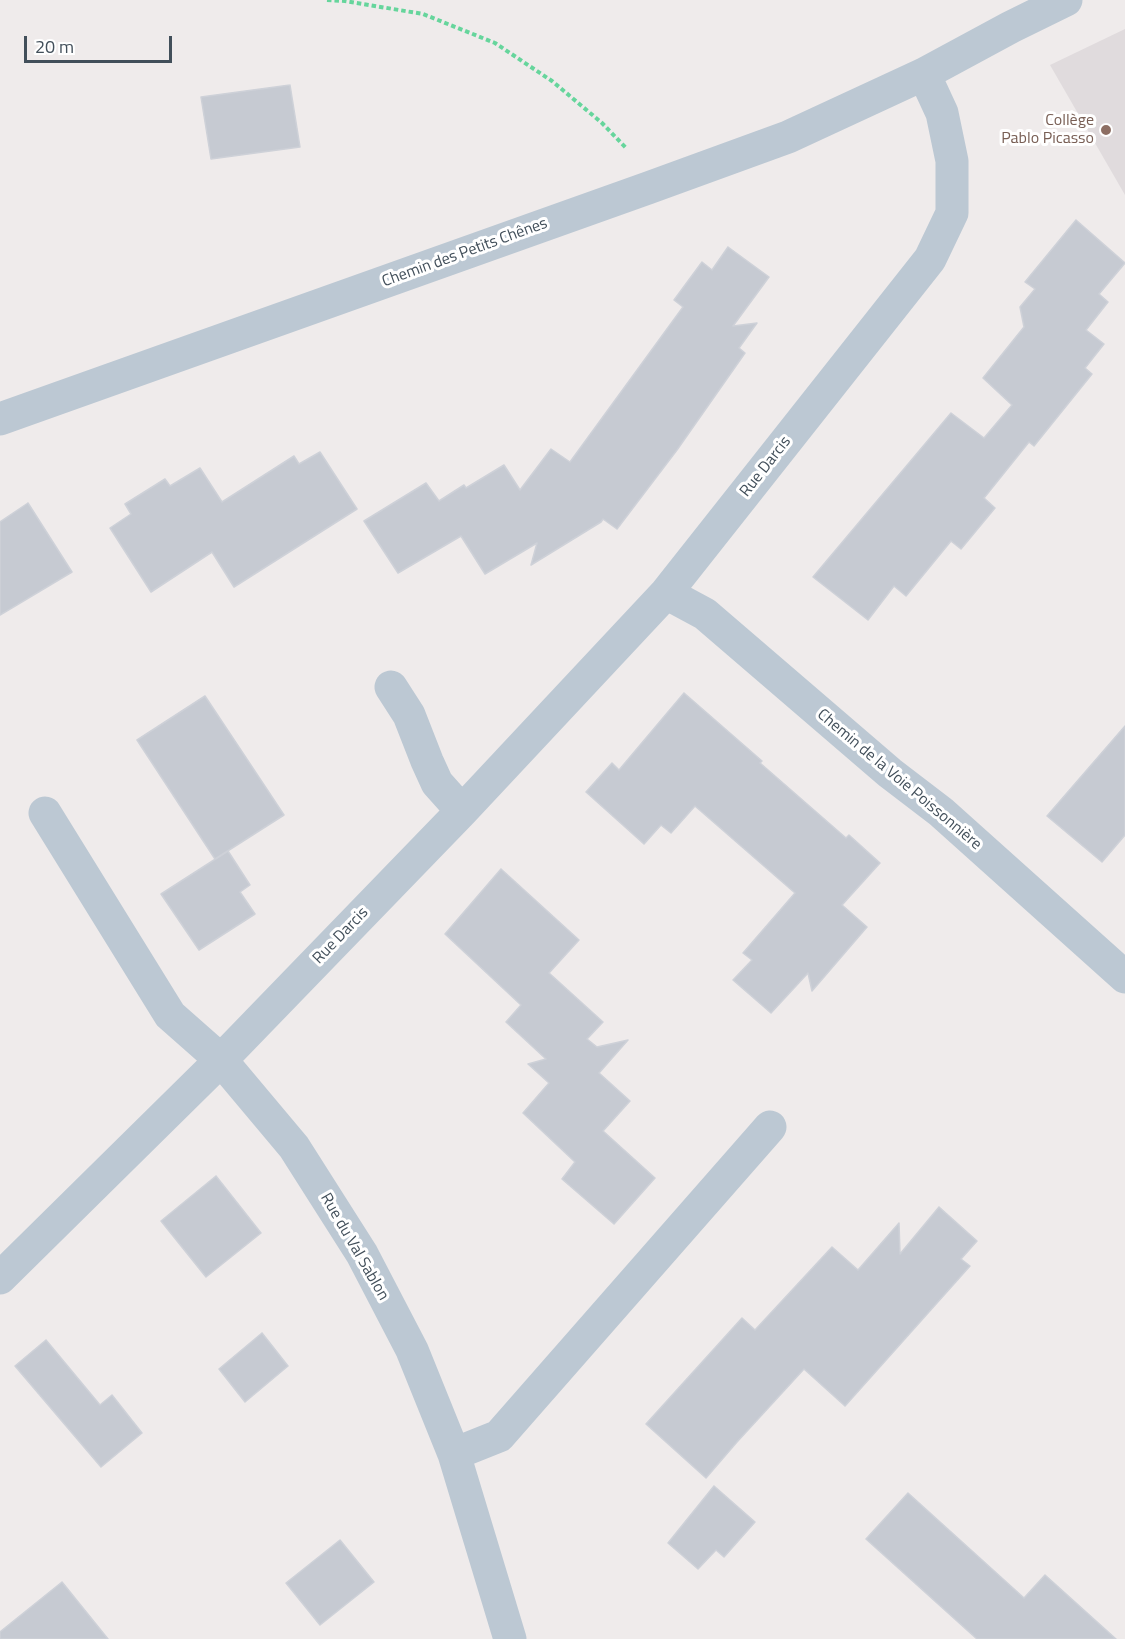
<!DOCTYPE html>
<meta charset="utf-8">
<style>
body{margin:0}
#map{position:relative;width:1125px;height:1639px;overflow:hidden;background:#efebeb;font-family:"Titillium Web",sans-serif}
canvas{display:block}
.scale{position:absolute;left:24px;top:36px;width:148px;height:27px;box-sizing:border-box;border:3px solid #424f5a;border-top:0;padding-left:8px;font-size:18px;line-height:21px;white-space:nowrap;color:#424f5a;-webkit-text-stroke:4px #fff;paint-order:stroke}
</style>
<div id="map">
<canvas width="1125" height="1639"></canvas>
<div class="scale">20 m</div>
</div>
<script>
const g = document.querySelector('canvas').getContext('2d');
g.lineJoin = 'round';
function fill(path, color) {
  g.fillStyle = color;
  g.fill(path, 'evenodd');
}
function shape(rows) {
  const path = new Path2D();
  for (const r of rows) {
    path.moveTo(r[0], r[1]);
    for (let i = 2; i < r.length; i += 2) path.lineTo(r[i], r[i + 1]);
  }
  return path;
}
function stroke(path, color, width, dash) {
  g.strokeStyle = color;
  g.lineWidth = width;
  g.lineCap = dash ? 'butt' : 'round';
  g.setLineDash(dash || []);
  g.stroke(path);
}
function label(font, color, halo, rows, align = 'center') {
  g.font = font + ' "Titillium Web",sans-serif';
  g.lineWidth = 6;
  g.setLineDash([]);
  g.textBaseline = 'middle';
  g.strokeStyle = halo;
  g.fillStyle = color;
  for (const [text, x, y, turn = 0] of rows) {
    g.save();
    g.translate(x, y);
    g.rotate((+turn || 0) * Math.PI / 180);
    g.textAlign = isNaN(turn) ? turn : align;
    if (halo) g.strokeText(text, 0, 0);
    g.fillText(text, 0, 0);
    g.restore();
  }
}
const education = shape([
 [1125,29,1125,195,1050,65]
]);
const building = shape([
 [290,85,300,147,211,159,201,97,290,85],
 [1076,220,1125,263,1099,294,1108,302,1086,330,1104,344,1085,368,1092,374,1034,446,1029,442,984,498,995,508,961,549,951,541,906,596,894,586,868,620,813,577,951,413,984,438,1012,405,983,378,1024,327,1020,307,1035,289,1025,282,1076,220],
 [728,247,769,277,733,326,757,323,739,348,745,353,677,450,617,529,603,519,601,522,531,565,537,543,485,574,461,536,398,573,364,521,426,483,439,501,464,485,466,488,504,465,520,490,551,449,570,462,683,307,674,300,702,262,712,270,728,247],
 [320,452,357,509,234,587,212,552,151,592,110,528,131,514,125,504,165,479,170,486,200,468,222,502,294,456,299,464,320,452],
 [28,503,72,572,0,615,0,522,28,503],
 [684,693,762,761,760,763,846,838,849,835,880,863,842,905,867,927,812,991,808,973,771,1013,733,980,752,960,743,953,795,893,695,806,671,833,661,825,644,844,586,792,612,763,619,770,684,693],
 [205,696,284,815,215,859,137,740,205,696],
 [1125,726,1125,835,1102,862,1047,816,1125,726],
 [228,851,250,885,240,892,255,914,199,950,161,894,228,851],
 [501,869,579,940,549,973,603,1022,587,1039,597,1047,628,1040,599,1073,630,1101,603,1131,655,1178,614,1224,562,1179,575,1162,523,1113,549,1083,528,1064,546,1059,506,1022,521,1005,445,934,501,869],
 [216,1176,261,1233,206,1277,161,1221,216,1176],
 [939,1207,977,1241,961,1259,970,1266,845,1406,804,1369,737,1442,706,1478,646,1424,742,1318,755,1330,832,1247,858,1270,899,1223,900,1254,939,1207],
 [262,1333,288,1366,245,1402,219,1369,262,1333],
 [46,1340,100,1405,112,1395,142,1433,101,1467,15,1366,46,1340],
 [714,1486,755,1522,724,1557,716,1550,698,1569,668,1543,714,1486],
 [908,1493,1024,1598,1045,1575,1116,1639,977,1639,866,1539,908,1493],
 [340,1540,374,1582,320,1625,286,1583,340,1540],
 [62,1582,108,1639,0,1639,0,1632,62,1582]
]);
const path = shape([
 [327,0,345,1,423,14,495,43,552,81,602,123,627,149]
]);
const minor = shape([
 [0,419,648,188,788,137,924,74,1011,27,1066,0],
 [666,593,705,614,890,773,941,812,1125,977],
 [391,687,409,715,427,761,437,783,462,811],
 [45,813,170,1015,221,1060,294,1147,362,1254,412,1350,454,1454,510,1639],
 [0,1278,221,1060,462,811,666,593,930,259,952,213,952,161,942,113,924,74],
 [454,1454,499,1436,770,1127]
]);
const markers = [
 [1106,130,6,"#8d6e63"]
];
const educationNames = [
 ["Collège",1094,121],
 ["Pablo Picasso",1094,139]
];
const streetNames = [
 ["Chemin des Petits Chênes",465,253,-20],
 ["Rue Darcis",766,467,-52],
 ["Chemin de la Voie Poissonnière",899,780,40],
 ["Rue Darcis",341,936,-46],
 ["Rue du Val Sablon",354,1247,60]
];
fill(education, '#e0dbdd');
fill(building, '#c6cad2');
stroke(building, '#ced1d8', 1.5);
stroke(path, '#66d59c', 4, [4.5, 3]);
stroke(minor, '#bcc8d3', 33);
for (const [x, y, r, color] of markers) {
  const dot = new Path2D();
  dot.arc(x, y, r, 0, 2 * Math.PI);
  g.fillStyle = color;
  g.fill(dot);
  stroke(dot, '#fff', 2);
}
label('16px', '#785e54', '#fff', educationNames, 'right');
label('16px', '#424f5a', '#fff', streetNames);
</script>
